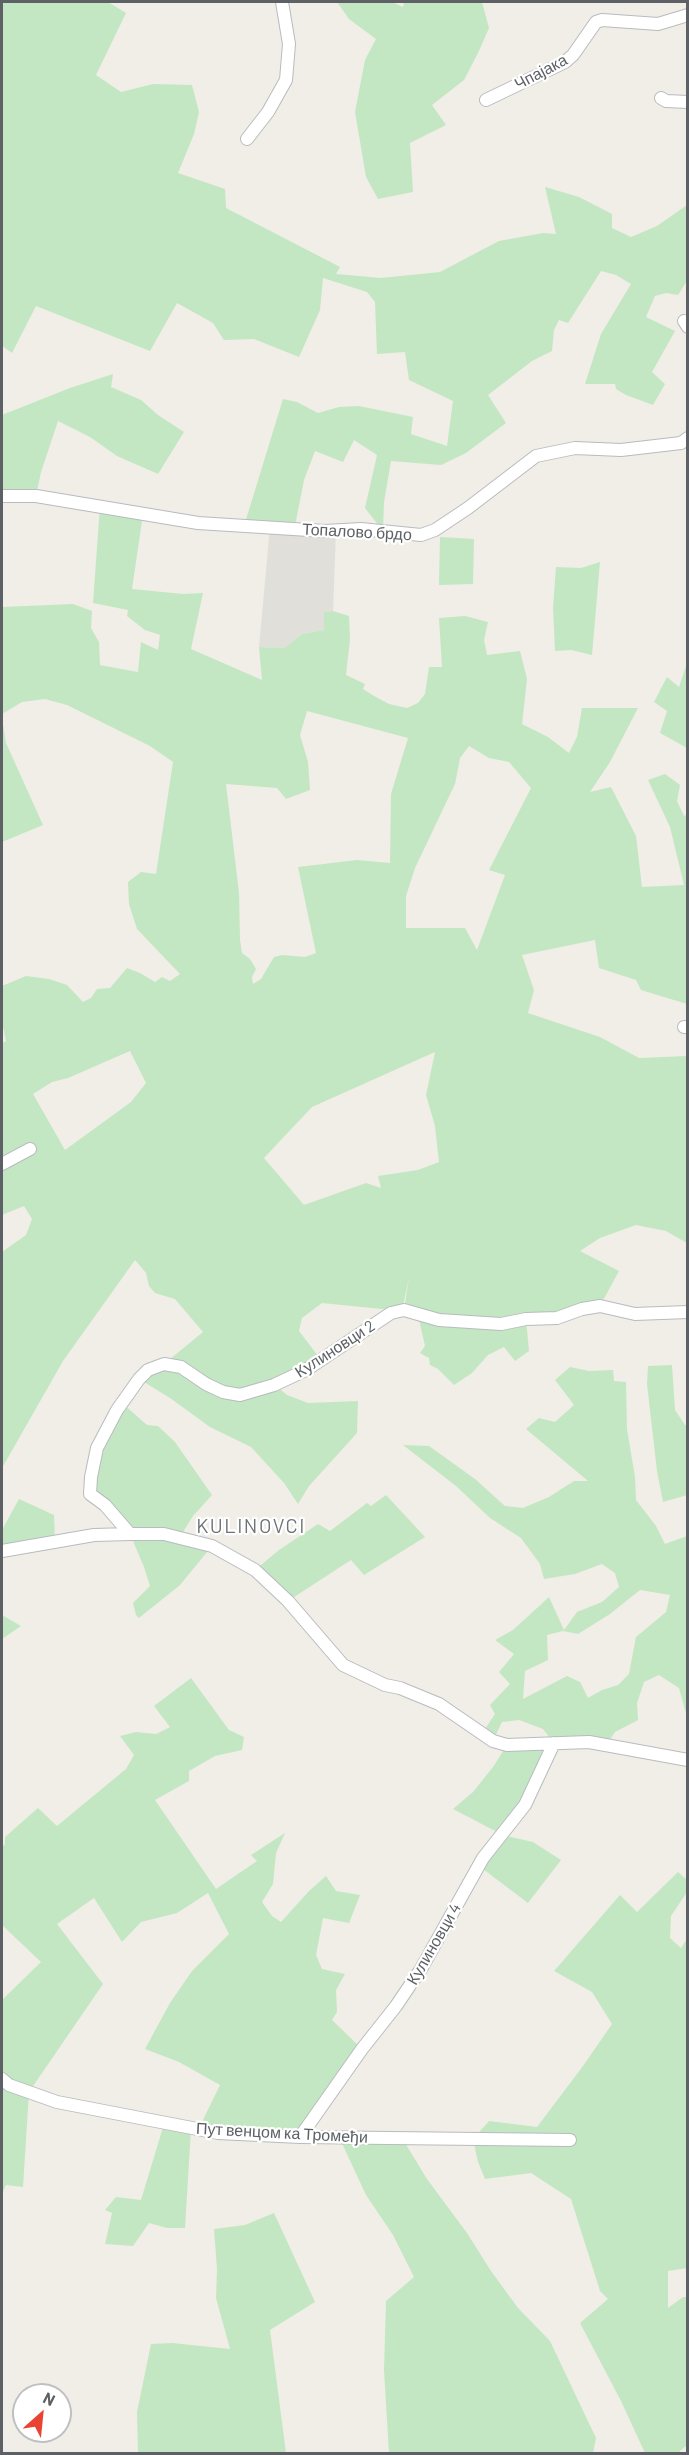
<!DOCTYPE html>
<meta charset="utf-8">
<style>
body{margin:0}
#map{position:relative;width:689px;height:2455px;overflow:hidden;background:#f0eee6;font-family:Barlow,sans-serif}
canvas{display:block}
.frame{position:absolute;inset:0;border:3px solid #5d6166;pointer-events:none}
.north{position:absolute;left:12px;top:2383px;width:60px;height:60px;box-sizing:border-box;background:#fff;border:2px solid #bec0c2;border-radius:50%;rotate:27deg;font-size:16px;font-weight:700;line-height:24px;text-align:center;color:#5d6166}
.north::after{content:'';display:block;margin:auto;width:21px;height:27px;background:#e94432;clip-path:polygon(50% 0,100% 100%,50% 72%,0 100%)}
</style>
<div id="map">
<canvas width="689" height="2455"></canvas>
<div class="frame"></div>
<div class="north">N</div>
</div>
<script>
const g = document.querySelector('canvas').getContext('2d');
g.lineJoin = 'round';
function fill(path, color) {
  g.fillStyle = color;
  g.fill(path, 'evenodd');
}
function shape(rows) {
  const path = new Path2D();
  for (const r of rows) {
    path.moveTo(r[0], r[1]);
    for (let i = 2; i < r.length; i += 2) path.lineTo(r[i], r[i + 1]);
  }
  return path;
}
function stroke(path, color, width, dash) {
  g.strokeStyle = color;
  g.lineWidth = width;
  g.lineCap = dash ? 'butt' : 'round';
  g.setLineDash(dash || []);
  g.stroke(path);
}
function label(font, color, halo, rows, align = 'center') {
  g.font = font + ' Barlow,sans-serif';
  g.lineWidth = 4.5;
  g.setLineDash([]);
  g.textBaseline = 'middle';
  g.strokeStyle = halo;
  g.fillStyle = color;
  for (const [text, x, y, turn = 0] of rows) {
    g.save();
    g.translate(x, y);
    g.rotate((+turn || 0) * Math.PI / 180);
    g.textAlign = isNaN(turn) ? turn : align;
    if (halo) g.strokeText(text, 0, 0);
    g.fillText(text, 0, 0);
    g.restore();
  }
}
const industrial = shape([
 [270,527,336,530,333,611,324,612,324,630,302,634,284,648,259,647]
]);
const green = shape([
 [2,2,108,2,126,13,96,75,121,92,153,84,192,85,199,112,194,134,178,173,225,189,226,208,340,267,336,274,381,278,440,272,499,241,543,233,556,234,545,187,579,197,612,214,612,228,631,237,657,226,687,205,687,281,678,295,666,293,655,296,646,317,675,331,652,372,665,384,653,405,626,395,616,389,615,384,585,384,601,334,631,284,616,275,601,271,568,323,559,320,554,330,552,351,532,361,488,395,506,423,466,453,441,465,391,461,384,502,383,531,365,508,377,455,354,440,343,462,315,451,304,480,295,526,244,526,283,399,297,402,318,413,339,407,359,406,413,417,411,434,447,446,453,401,409,380,405,352,377,354,375,302,367,292,323,278,320,310,299,357,254,339,224,340,213,323,177,303,150,351,36,306,12,353,2,346],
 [337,2,392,2,403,7,404,2,482,2,489,28,478,53,464,80,432,105,446,125,410,143,413,192,378,199,366,177,355,112,365,60,376,39,349,19],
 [113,374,111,387,141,400,158,415,184,432,158,474,117,456,90,437,58,421,41,472,36,496,2,496,2,415,70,388],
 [100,506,143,514,132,589,183,594,203,593,191,649,262,680,259,647,284,648,302,634,324,630,324,612,333,611,349,616,350,639,346,675,365,684,363,689,374,696,389,704,407,708,418,703,425,694,429,667,442,667,439,618,465,616,488,622,484,640,487,655,520,651,527,679,522,724,548,737,569,753,577,737,582,708,638,708,610,762,590,792,611,787,636,836,642,887,684,885,670,827,648,780,665,774,680,785,677,801,684,816,688,814,687,1004,641,990,636,980,599,968,595,940,522,955,534,990,528,1013,600,1037,639,1058,687,1056,687,1243,666,1231,636,1225,600,1238,580,1251,619,1271,600,1306,526,1319,529,1351,515,1361,504,1347,488,1355,472,1373,454,1385,438,1369,430,1365,429,1358,420,1353,425,1346,418,1315,404,1310,409,1277,402,1311,322,1303,302,1318,299,1331,322,1361,275,1385,287,1395,308,1403,358,1401,357,1433,309,1486,298,1504,284,1483,251,1447,210,1427,170,1398,139,1379,164,1364,203,1332,175,1299,155,1293,149,1286,146,1273,135,1260,63,1361,2,1468,2,1252,26,1235,32,1219,24,1206,2,1215,2,1164,4,1162,2,1153,2,1043,6,1041,2,1022,2,986,26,976,49,979,67,985,83,1002,91,998,97,989,110,988,127,968,140,973,155,982,162,977,170,981,180,974,137,929,129,904,128,882,141,872,156,874,173,762,150,746,67,705,45,699,22,702,2,714,2,607,73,604,92,611,91,628,99,642,100,665,138,672,141,642,158,650,160,635,145,630,127,616,128,610,93,603],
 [307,711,408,738,391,794,390,863,357,860,298,867,316,953,305,957,282,955,274,957,261,979,253,984,252,977,256,969,250,959,242,953,240,940,239,893,226,784,277,788,286,799,310,790,308,762,300,735],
 [469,746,489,758,509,762,531,788,489,870,505,875,477,950,465,928,406,928,406,896,415,868,455,784,460,758],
 [130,1051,146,1083,131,1102,65,1150,33,1094,52,1082,68,1078],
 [435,1052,426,1095,435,1126,439,1162,418,1170,378,1176,381,1188,366,1183,304,1205,264,1158,312,1107],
 [440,537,474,539,473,584,439,585],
 [600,562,592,655,571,650,555,651,553,608,556,567,581,568],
 [687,663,687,748,660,733,667,711,654,702,667,677,679,687],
 [2,718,6,743,43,825,2,842],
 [672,1365,675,1410,685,1425,687,1425,687,1495,663,1502,657,1471,647,1384,648,1366],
 [570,1367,589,1371,613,1370,614,1381,626,1382,627,1429,635,1477,636,1500,656,1526,665,1544,687,1536,687,1717,679,1688,659,1675,644,1682,637,1703,638,1720,615,1732,607,1744,554,1743,502,1835,533,1842,561,1860,528,1903,479,1866,501,1834,453,1809,473,1792,493,1767,507,1745,553,1742,543,1729,519,1720,502,1722,493,1741,481,1735,495,1714,490,1705,510,1684,499,1672,514,1654,495,1640,513,1630,549,1597,564,1630,577,1612,602,1602,619,1587,615,1573,602,1564,575,1574,544,1579,540,1564,521,1538,490,1518,456,1486,403,1445,429,1446,475,1479,505,1506,523,1508,549,1497,574,1481,588,1481,526,1429,539,1418,555,1422,574,1405,555,1380],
 [640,1590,670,1595,666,1612,636,1637,629,1674,618,1685,602,1690,588,1698,580,1682,567,1676,523,1699,525,1671,548,1660,547,1635,563,1631,578,1634,610,1614],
 [122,1403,147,1425,158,1426,175,1442,212,1495,193,1516,180,1537,212,1546,180,1585,139,1618,136,1615,133,1603,150,1586,144,1567,130,1534,90,1494,91,1477],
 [386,1495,425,1537,364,1575,351,1560,288,1601,255,1570,279,1550,318,1524,330,1531,367,1503,371,1506],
 [19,1499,54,1515,55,1540,2,1551,2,1530],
 [2,1612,2,1615,21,1626,2,1639],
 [191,1678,229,1730,244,1737,242,1750,215,1756,189,1771,189,1781,155,1800,216,1889,257,1861,251,1855,285,1833,276,1853,273,1884,262,1902,272,1916,281,1922,309,1891,326,1876,336,1891,360,1895,349,1923,323,1918,316,1955,322,1969,345,1974,336,1990,337,2012,332,2020,362,2049,300,2137,198,2130,220,2085,179,2062,145,2049,170,2003,192,1971,229,1934,208,1893,177,1913,141,1922,122,1942,94,1898,57,1924,103,1984,29,2092,23,2187,6,2185,2,2194,2,2000,41,1962,2,1925,2,1847,5,1844,5,1837,38,1808,57,1826,126,1769,134,1755,120,1736,136,1732,156,1734,170,1727,154,1706],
 [678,1872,687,1880,687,1892,671,1916,670,1938,681,1948,687,1939,688,2268,668,2271,668,2308,683,2297,687,2297,687,2445,678,2453,645,2453,620,2399,580,2323,608,2299,600,2291,571,2199,531,2173,485,2179,478,2162,473,2139,489,2121,537,2127,583,2066,612,2024,592,1992,554,1971,620,1895,637,1912],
 [164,2124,191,2129,185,2228,167,2228,149,2223,133,2246,105,2244,112,2213,105,2210,116,2197,141,2200],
 [339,2137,402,2138,427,2179,467,2233,491,2271,518,2308,550,2341,596,2438,593,2453,389,2453,384,2370,386,2301,414,2277,393,2235,366,2195],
 [274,2213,315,2302,270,2330,286,2453,138,2453,137,2412,151,2344,172,2343,230,2349,216,2298,217,2269,214,2229,245,2225]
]);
const minor = shape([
 [661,98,666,101,688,102],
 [486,100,565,62,573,55,596,22,602,20,658,24,688,15],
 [247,139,268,112,286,80,289,44,282,2],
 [684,321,688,327],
 [2,496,36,496,198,523,325,531,361,529,421,535,435,530,468,508,536,456,575,448,621,450,681,443,688,438],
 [684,1027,688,1027],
 [2,1164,30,1149],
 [130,1534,105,1505,90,1494,91,1477,97,1448,117,1410,139,1379,148,1370,164,1364,181,1367,206,1384,223,1392,240,1395,274,1385,306,1370,391,1313,404,1310,439,1320,501,1324,526,1319,557,1318,582,1309,600,1306,635,1314,688,1312],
 [2,1551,94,1535,130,1534,164,1534,212,1546,255,1570,288,1601,343,1665,385,1685,400,1688,439,1704,493,1741,507,1745,589,1742,688,1760],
 [2,2079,9,2085,57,2102,218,2133,300,2137,570,2140],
 [300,2137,362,2049,396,2006,421,1969,483,1858,525,1805,554,1743]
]);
const streetNames = [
 ["Чпајака",541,72,-28],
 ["Топалово брдо",357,532,3],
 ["Кулиновци 2",335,1349,-33],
 ["Кулиновци 4",434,1944,-60],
 ["Пут венцом ка Тромеђи",282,2133,3]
];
const quarterNames = [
 ["KULINOVCI",251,1526]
];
fill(industrial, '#e1dfda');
fill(green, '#c3e7c3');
stroke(minor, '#b8bbbf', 14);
stroke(minor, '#fff', 12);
label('16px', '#5d6166', '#fff', streetNames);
g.letterSpacing = '1.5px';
label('20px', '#6e7378', '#fff', quarterNames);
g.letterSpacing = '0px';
</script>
